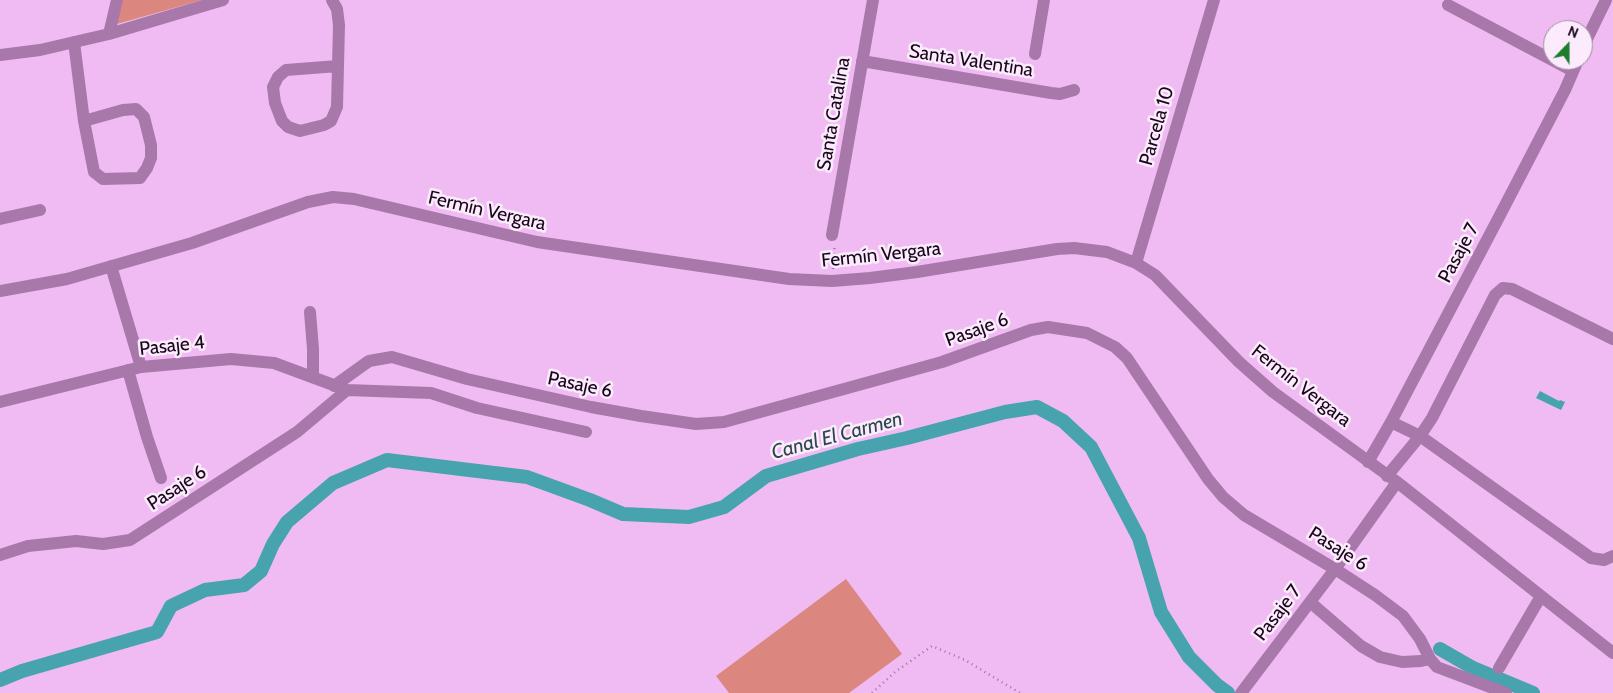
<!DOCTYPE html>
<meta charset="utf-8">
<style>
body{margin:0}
#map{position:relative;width:1613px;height:693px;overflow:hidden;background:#f0bbf2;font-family:Cabin,sans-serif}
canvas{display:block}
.north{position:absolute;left:1543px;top:20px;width:50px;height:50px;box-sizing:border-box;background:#fbebfc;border:1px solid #a08fa1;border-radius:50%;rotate:22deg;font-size:14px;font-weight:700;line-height:20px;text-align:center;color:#180619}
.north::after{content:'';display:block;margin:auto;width:18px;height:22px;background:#1f7c2d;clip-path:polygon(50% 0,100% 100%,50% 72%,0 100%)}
</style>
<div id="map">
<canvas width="1613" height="693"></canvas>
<div class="north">N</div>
</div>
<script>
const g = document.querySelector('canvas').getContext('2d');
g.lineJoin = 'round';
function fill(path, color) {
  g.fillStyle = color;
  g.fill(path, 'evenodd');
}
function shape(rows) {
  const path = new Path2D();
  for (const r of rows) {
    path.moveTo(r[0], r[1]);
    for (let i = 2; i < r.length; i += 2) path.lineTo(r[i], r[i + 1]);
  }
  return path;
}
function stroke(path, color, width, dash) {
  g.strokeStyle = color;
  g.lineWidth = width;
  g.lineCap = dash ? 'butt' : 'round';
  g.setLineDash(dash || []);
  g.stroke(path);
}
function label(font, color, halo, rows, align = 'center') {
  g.font = font + ' Cabin,sans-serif';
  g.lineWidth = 5;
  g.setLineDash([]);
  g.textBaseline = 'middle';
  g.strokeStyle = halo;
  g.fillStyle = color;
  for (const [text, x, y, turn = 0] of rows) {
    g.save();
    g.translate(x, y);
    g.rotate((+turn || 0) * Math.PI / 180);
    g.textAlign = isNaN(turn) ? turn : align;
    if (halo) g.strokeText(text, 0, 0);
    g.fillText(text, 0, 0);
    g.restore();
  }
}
const green = shape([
 [122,0,202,0,117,24],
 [846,579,902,654,849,693,729,693,716,676]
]);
const water = shape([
 [1540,391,1559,401,1560,400,1565,402,1561,410,1536,398]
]);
const canal = shape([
 [1440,649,1473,668,1533,693],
 [0,680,22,671,157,632,171,606,205,590,244,585,261,571,273,544,287,522,333,483,387,460,527,477,590,500,623,514,689,517,724,507,766,476,858,449,907,438,1005,412,1037,407,1063,421,1091,447,1139,538,1161,612,1189,657,1217,685,1228,693]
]);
const path = shape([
 [833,269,835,253,834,245],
 [872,693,895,672,932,646,965,660,1020,693]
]);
const minor = shape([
 [332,0,337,9,339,25,338,66],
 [1448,5,1573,71],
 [109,34,117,0],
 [74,42,84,121,94,172,103,179,140,178,147,168,151,158,151,145,144,117,136,109,123,110,84,121],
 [1583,47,1606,0],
 [1035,54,1044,0],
 [0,55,40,50,109,34,223,0],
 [862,61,1051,93,1060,94,1074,90],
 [338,66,337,107,331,121,324,125,300,131,288,127,282,121,275,103,273,87,278,77,286,70,338,66],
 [0,219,40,210],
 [832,235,873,0],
 [1136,263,1214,0],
 [111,266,141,367],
 [0,291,67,279,192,243,308,202,333,197,354,199,537,242,789,279,832,281,870,278,917,272,1057,249,1074,248,1107,252,1136,263,1155,275,1239,362,1273,392,1397,482,1613,653],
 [310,312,313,349,313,377],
 [128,370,147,437,161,478],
 [334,386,369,361,392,357,467,379,591,407,641,416,696,424,724,422,942,362,1031,330,1048,327,1087,333,1115,347,1127,358,1208,479,1223,497,1244,515,1335,569,1375,595,1403,616,1420,639,1430,659,1437,667,1506,693],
 [0,402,141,367,231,359,274,363,347,390,431,393,477,408,586,432],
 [1391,422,1420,436,1591,558,1604,560,1613,556],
 [1368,462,1391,422,1499,217,1565,90,1578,60],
 [1387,476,1420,436,1432,418,1495,295,1503,288,1512,289,1613,339],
 [0,555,28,546,76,541,103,544,130,540,297,432,347,390],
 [1310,602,1361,646,1380,657,1402,662,1421,661,1430,659],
 [1499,668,1541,596],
 [1241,693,1335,569,1397,482]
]);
const streetNames = [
 ["Santa Valentina",971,61,9],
 ["Santa Catalina",834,114,-80],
 ["Parcela 10",1157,126,-74],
 ["Fermín Vergara",487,211,13],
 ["Pasaje 7",1459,253,-62],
 ["Fermín Vergara",881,255,-6],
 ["Pasaje 6",977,330,-20],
 ["Pasaje 4",172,346,-6],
 ["Pasaje 6",580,385,12],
 ["Fermín Vergara",1301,386,38],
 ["Pasaje 6",177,488,-33],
 ["Pasaje 6",1338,549,32],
 ["Pasaje 7",1278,613,-53]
];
const waterNames = [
 ["Canal El Carmen",837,436,-15]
];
fill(green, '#db877f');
fill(water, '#47a3ad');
stroke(canal, '#47a3ad', 14);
stroke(path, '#9c759e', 2.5, [1, 4]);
stroke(minor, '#a978ab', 12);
label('19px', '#180619', '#fbebfc', streetNames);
label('italic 20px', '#2a474b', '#fbebfc', waterNames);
</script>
